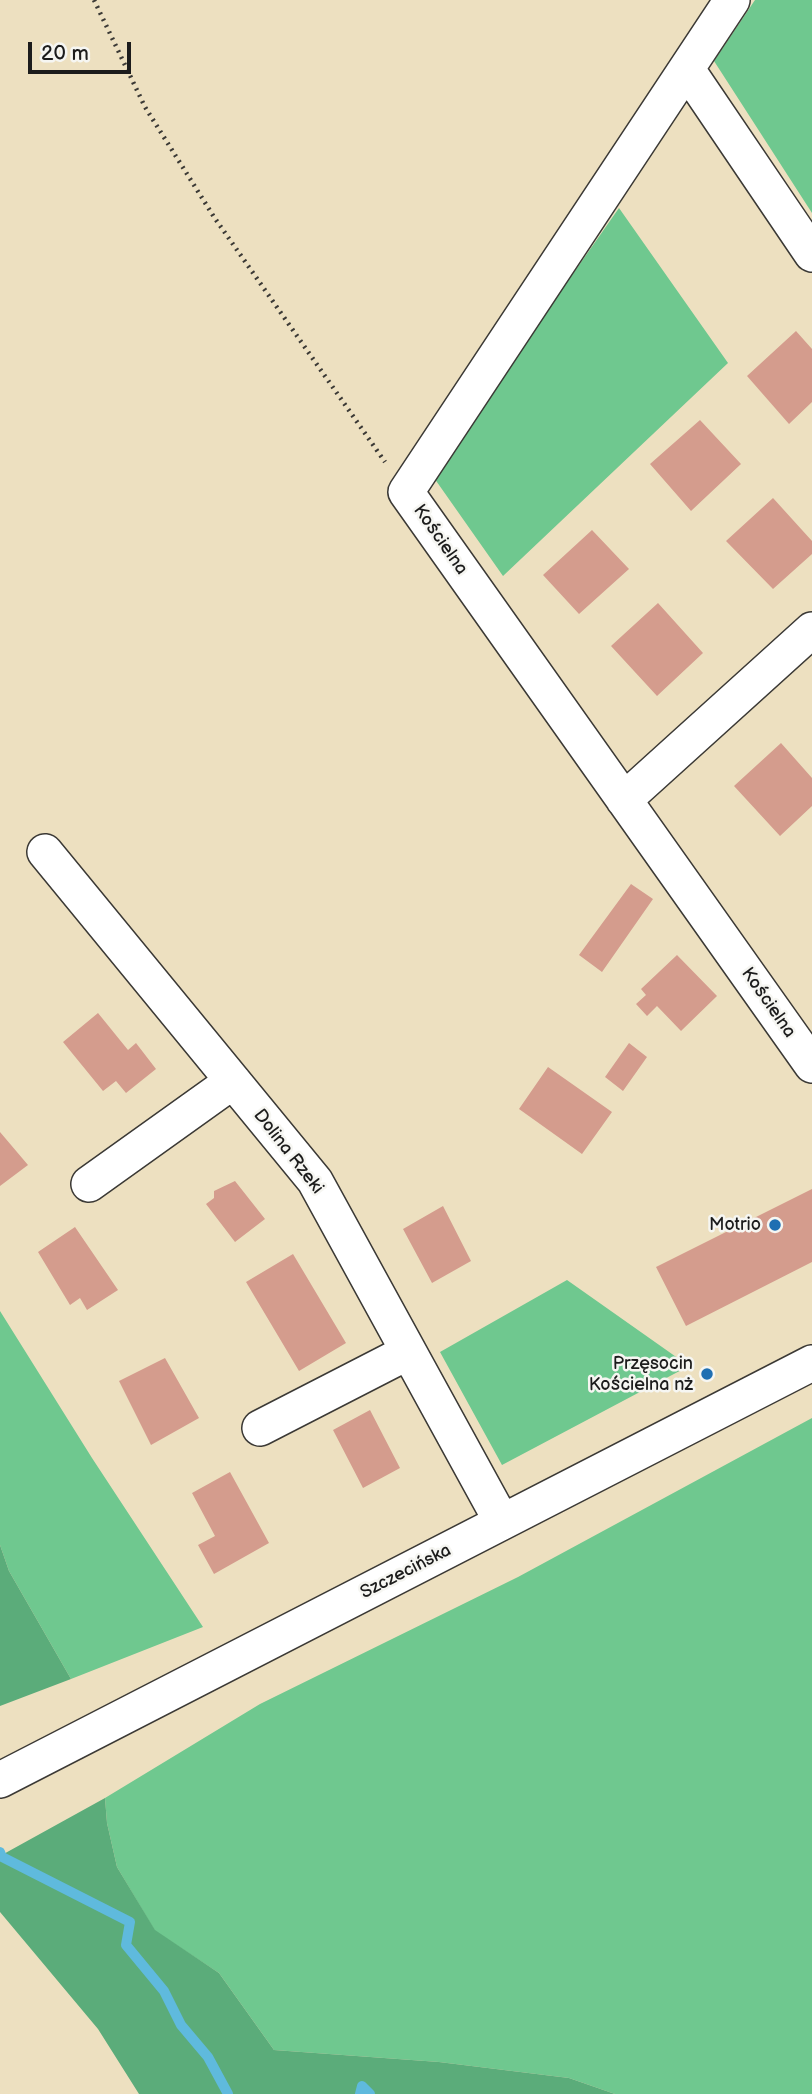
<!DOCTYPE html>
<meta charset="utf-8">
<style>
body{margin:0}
#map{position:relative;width:812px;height:2094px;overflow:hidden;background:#ede0c0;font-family:"Balsamiq Sans",sans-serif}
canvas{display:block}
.scale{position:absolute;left:28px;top:42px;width:103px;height:32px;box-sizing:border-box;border:4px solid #1c1c1c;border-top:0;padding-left:9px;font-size:21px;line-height:24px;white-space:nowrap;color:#1c1c1c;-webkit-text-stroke:5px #f6f6f2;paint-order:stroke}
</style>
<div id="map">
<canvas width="812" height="2094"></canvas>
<div class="scale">20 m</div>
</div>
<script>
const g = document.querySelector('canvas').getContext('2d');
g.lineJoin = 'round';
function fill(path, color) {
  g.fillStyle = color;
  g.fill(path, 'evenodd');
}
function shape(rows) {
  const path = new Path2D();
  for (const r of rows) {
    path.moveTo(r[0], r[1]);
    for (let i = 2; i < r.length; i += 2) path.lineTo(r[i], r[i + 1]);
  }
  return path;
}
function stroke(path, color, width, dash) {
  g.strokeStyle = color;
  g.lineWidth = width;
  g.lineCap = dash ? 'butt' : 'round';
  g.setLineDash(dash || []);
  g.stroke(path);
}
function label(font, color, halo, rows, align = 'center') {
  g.font = font + ' "Balsamiq Sans",sans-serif';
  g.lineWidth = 5;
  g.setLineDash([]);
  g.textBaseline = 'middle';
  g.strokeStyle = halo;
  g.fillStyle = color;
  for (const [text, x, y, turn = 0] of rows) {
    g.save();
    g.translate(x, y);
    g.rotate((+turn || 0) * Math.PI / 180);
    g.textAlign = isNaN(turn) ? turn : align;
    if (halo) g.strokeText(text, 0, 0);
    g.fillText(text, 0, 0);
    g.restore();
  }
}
const green = shape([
 [755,0,812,0,812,213,714,61],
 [619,208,728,363,503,576,432,475],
 [567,1280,689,1366,502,1465,440,1352],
 [0,1311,92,1458,203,1627,71,1679,9,1571,0,1545],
 [812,1418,812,2094,615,2094,569,2078,439,2062,274,2050,219,1973,155,1931,117,1867,107,1823,105,1798,260,1704,518,1577]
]);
const forest = shape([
 [0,1545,9,1571,71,1679,0,1706],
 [105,1798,107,1823,117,1867,155,1930,219,1973,274,2050,439,2062,569,2078,615,2094,139,2094,98,2029,0,1912,0,1856]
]);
const stream = shape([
 [0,1852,2,1857,130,1922,126,1945,164,1991,181,2025,208,2057,228,2094],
 [360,2094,362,2086,370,2094]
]);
const building = shape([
 [796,331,812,349,812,402,789,424,747,376],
 [700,420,741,464,691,511,650,464],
 [773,498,812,541,812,554,773,589,726,541],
 [592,530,629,569,579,614,543,575],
 [658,603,703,653,657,696,611,646],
 [781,743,812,778,812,806,780,836,734,786],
 [631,884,653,899,602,972,579,955],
 [677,955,717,996,681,1031,657,1006,647,1016,636,1004,646,995,641,989],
 [98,1013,128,1050,136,1043,156,1069,126,1093,116,1081,103,1091,63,1042],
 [629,1043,647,1057,623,1091,605,1077],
 [548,1067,612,1112,582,1154,519,1109],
 [0,1132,28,1165,0,1186],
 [235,1181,265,1219,235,1242,206,1204,214,1198,214,1191],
 [812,1189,812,1262,686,1326,656,1267],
 [443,1206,471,1261,432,1283,403,1229],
 [75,1227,118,1290,87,1310,80,1298,70,1305,38,1252],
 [293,1254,346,1343,299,1371,246,1282],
 [165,1358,199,1418,151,1445,119,1381],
 [370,1410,400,1468,363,1488,333,1430],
 [230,1472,269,1543,214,1574,198,1545,215,1536,192,1493]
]);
const path = shape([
 [94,0,145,107,214,217,385,462]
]);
const minor = shape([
 [732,0,406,492,812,1065],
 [688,71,812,254],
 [624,800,812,630],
 [45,852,315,1181,502,1522],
 [89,1184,233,1081],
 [260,1428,408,1352],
 [0,1780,812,1363]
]);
const markers = [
 [775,1225,7,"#1f6fb2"],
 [707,1374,7,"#1f6fb2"]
];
const streetNames = [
 ["Kościelna",440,540,55],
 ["Kościelna",768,1003,55],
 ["Dolina Rzeki",288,1152,52],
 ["Szczecińska",406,1572,-27]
];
const poiNames = [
 ["Motrio",761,1225],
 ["Przęsocin",693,1364],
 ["Kościelna nż",693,1385]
];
fill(green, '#6fc88f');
fill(forest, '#5bac7a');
stroke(stream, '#5fbadd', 10);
fill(building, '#d49c8d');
stroke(minor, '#3b3935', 38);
stroke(path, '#3b3935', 4.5, [2, 5]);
stroke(minor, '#fff', 35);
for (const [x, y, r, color] of markers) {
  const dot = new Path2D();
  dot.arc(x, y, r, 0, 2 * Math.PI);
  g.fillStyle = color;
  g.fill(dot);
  stroke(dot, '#f6f6f2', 2.5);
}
label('18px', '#1c1c1c', '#f6f6f2', streetNames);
label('18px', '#1c1c1c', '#f6f6f2', poiNames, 'right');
</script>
